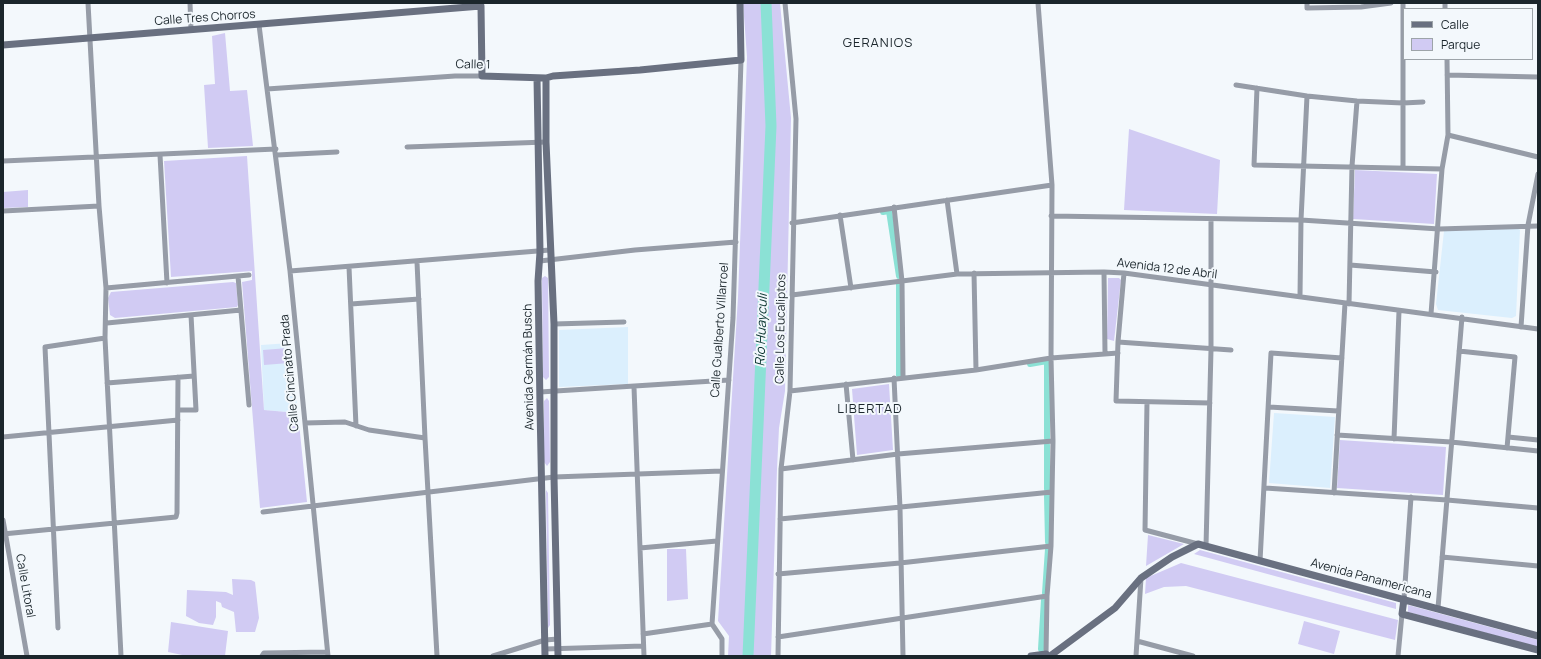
<!DOCTYPE html>
<meta charset="utf-8">
<style>
body{margin:0}
#map{position:relative;width:1541px;height:659px;overflow:hidden;background:#f3f8fc;font-family:Manrope,sans-serif}
canvas{display:block}
.frame{position:absolute;inset:0;border:4px solid #1b262c;pointer-events:none}
.legend{position:absolute;left:1403px;top:8px;width:130px;height:52px;box-sizing:border-box;background:#f3f8fc;border:1px solid #9da4a9;margin:0;padding:5px 7px;list-style:none;font-size:12px;color:#1b262c}
.legend li{display:flex;align-items:center;gap:8px;height:20px}
.legend b{width:20px;border:1px solid #9da4a9}
</style>
<div id="map">
<canvas width="1541" height="659"></canvas>
<div class="frame"></div>
<ul class="legend">
<li><b style="height:5px;background:#697080"></b>Calle</li>
<li><b style="height:11px;background:#d1cbf3"></b>Parque</li>
</ul>
</div>
<script>
const g = document.querySelector('canvas').getContext('2d');
g.lineJoin = 'round';
function fill(path, color) {
  g.fillStyle = color;
  g.fill(path, 'evenodd');
}
function shape(rows) {
  const path = new Path2D();
  for (const r of rows) {
    path.moveTo(r[0], r[1]);
    for (let i = 2; i < r.length; i += 2) path.lineTo(r[i], r[i + 1]);
  }
  return path;
}
function stroke(path, color, width, dash) {
  g.strokeStyle = color;
  g.lineWidth = width;
  g.lineCap = dash ? 'butt' : 'round';
  g.setLineDash(dash || []);
  g.stroke(path);
}
function label(font, color, halo, rows, align = 'center') {
  g.font = font + ' Manrope,sans-serif';
  g.lineWidth = 4;
  g.setLineDash([]);
  g.textBaseline = 'middle';
  g.strokeStyle = halo;
  g.fillStyle = color;
  for (const [text, x, y, turn = 0] of rows) {
    g.save();
    g.translate(x, y);
    g.rotate((+turn || 0) * Math.PI / 180);
    g.textAlign = isNaN(turn) ? turn : align;
    if (halo) g.strokeText(text, 0, 0);
    g.fillText(text, 0, 0);
    g.restore();
  }
}
const built = shape([
 [1517,228,1520,230,1516,316,1512,318,1438,310,1436,304,1444,231],
 [628,327,628,384,559,387,559,330],
 [290,343,298,413,264,410,261,345],
 [1274,413,1335,417,1330,488,1269,483]
]);
const green = shape([
 [743,3,780,3,791,118,785,391,779,428,777,469,771,656,728,656,729,636,718,621,738,297,747,57],
 [225,33,230,91,247,90,253,146,208,148,204,85,215,84,212,36],
 [1129,129,1220,160,1217,214,1124,210],
 [247,156,264,410,298,413,307,502,260,508,242,282,252,280,252,271,171,277,164,161],
 [1355,170,1437,174,1434,224,1353,219],
 [28,190,28,207,3,208,3,192],
 [545,276,548,278,549,377,546,380,543,377,542,278],
 [1108,278,1119,278,1121,280,1114,341,1107,339],
 [233,282,236,283,238,305,237,307,115,318,110,315,108,298,111,292],
 [288,348,289,363,264,365,263,350],
 [889,384,893,450,857,455,852,389],
 [547,398,549,401,550,462,547,466,544,462,544,401],
 [1340,440,1446,447,1443,495,1337,488],
 [546,490,548,493,550,625,548,628],
 [1148,535,1184,544,1146,566],
 [667,549,686,549,688,599,667,601],
 [1200,550,1396,603,1396,609,1194,554],
 [1181,563,1398,620,1395,640,1186,586,1164,587,1145,594,1146,578],
 [232,579,251,580,255,582,259,618,255,632,236,632,234,612,222,607,221,603,216,601,216,617,213,625,199,623,186,616,187,590,226,592,233,595],
 [1408,605,1538,640,1538,647,1408,612],
 [1304,621,1340,631,1334,654,1298,644],
 [171,622,228,631,225,656,187,656,168,652]
]);
const canal = shape([
 [883,212,889,211,899,276],
 [899,284,899,375],
 [1030,364,1047,361,1047,438],
 [1047,489,1047,445],
 [1047,496,1048,542],
 [1045,593,1048,549],
 [1041,649,1044,600]
]);
const river = shape([
 [748,656,771,126,766,3]
]);
const street = shape([
 [88,3,99,206,106,288,105,338,121,656],
 [190,3,191,29],
 [1038,3,1052,185,1051,358,1053,441,1051,546,1047,596,1046,654],
 [1307,3,1307,8,1361,7,1391,3],
 [1445,3,1445,9],
 [259,25,267,89,455,76,482,76],
 [1447,59,1448,135,1538,157],
 [1447,75,1538,77],
 [1236,85,1307,96,1357,101,1403,103,1423,102],
 [1257,88,1254,165,1442,169],
 [267,89,290,271,328,656],
 [407,147,546,142],
 [160,155,167,283],
 [277,155,337,152],
 [3,161,276,149],
 [1403,168,1403,3],
 [947,200,957,274],
 [894,207,902,281,903,377],
 [3,211,99,206],
 [840,215,851,288],
 [1051,216,1301,220,1439,229,1538,226],
 [792,223,1052,185],
 [540,261,635,250,736,242],
 [417,262,425,438,437,656],
 [1350,265,1436,272],
 [349,267,356,426],
 [290,271,550,250],
 [1104,272,1105,353],
 [974,273,976,370],
 [1124,273,1118,342,1116,401,1210,403],
 [238,276,249,405],
 [106,288,249,275],
 [792,295,957,274,1104,272,1124,273,1538,329],
 [1300,296,1301,220,1307,96],
 [351,304,419,299],
 [1349,304,1352,166,1357,101],
 [1431,314,1442,169,1448,135],
 [107,323,241,310],
 [554,324,624,322],
 [1521,327,1528,225,1538,174],
 [1118,342,1231,350],
 [1459,351,1515,357,1507,448],
 [894,378,900,508,903,656],
 [107,383,194,376],
 [846,384,853,460],
 [634,387,644,656],
 [790,391,976,370,1051,358,1118,353],
 [540,392,729,380],
 [1147,402,1145,530,1198,544],
 [1269,407,1338,411],
 [178,410,196,410,191,315],
 [305,423,345,422,369,430,425,438],
 [1337,435,1451,442,1538,451],
 [3,437,178,420],
 [1508,437,1538,440],
 [1394,439,1399,311],
 [781,469,898,454,1053,441],
 [1265,488,1447,500,1538,508],
 [1334,493,1345,303],
 [263,512,554,477,722,471],
 [780,519,1052,492],
 [3,520,27,656],
 [3,534,176,517,177,513,178,377],
 [1206,546,1211,350,1211,219],
 [640,548,717,541],
 [1442,557,1538,566],
 [1260,561,1271,353,1342,358],
 [778,574,900,563,1051,546],
 [1404,599,1411,497],
 [1438,608,1462,317],
 [58,628,45,347,105,338],
 [643,634,712,624],
 [778,637,1047,596],
 [1137,641,1193,656],
 [545,649,643,646],
 [262,656,264,653,327,652],
 [493,656,545,640,558,639],
 [722,656,722,639,712,624,733,318,741,60],
 [778,656,781,469,790,391,796,119,785,3],
 [1136,656,1141,578],
 [1398,656,1402,614]
]);
const secondary = shape([
 [3,45,481,6,482,76,546,78,553,76,640,70,741,60,740,3],
 [537,78,540,252,538,281,540,406,545,656],
 [546,78,546,142,554,324,554,477,558,656],
 [1404,599,1402,614,1538,650],
 [1031,656,1046,654,1046,656],
 [1050,656,1115,608,1141,578,1172,557,1198,544,1538,636]
]);
const streetNames = [
 ["Calle Tres Chorros",205,18,-4],
 ["Calle 1",473,65,1],
 ["Avenida 12 de Abril",1167,269,7],
 ["Calle Los Eucaliptos",781,329,-89],
 ["Calle Gualberto Villarroel",720,330,-86],
 ["Avenida Germán Busch",529,367,-91],
 ["Calle Cincinato Prada",290,373,-95],
 ["Avenida Panamericana",1371,579,15],
 ["Calle Litoral",25,586,80]
];
const neighbourhoodNames = [
 ["GERANIOS",878,43],
 ["LIBERTAD",870,409]
];
const waterNames = [
 ["Río Huayculi",762,330,-88]
];
fill(built, '#dbeffd');
fill(green, '#d1cbf3');
stroke(canal, '#8be1d5', 6);
stroke(river, '#8be1d5', 11);
stroke(street, '#969ca7', 5);
stroke(secondary, '#697080', 7);
label('12px', '#1b262c', '#f3f8fc', streetNames);
g.letterSpacing = '1px';
label('13px', '#1b262c', '#f3f8fc', neighbourhoodNames);
g.letterSpacing = '0px';
label('italic 13px', '#05312c', '#f3f8fc', waterNames);
</script>
